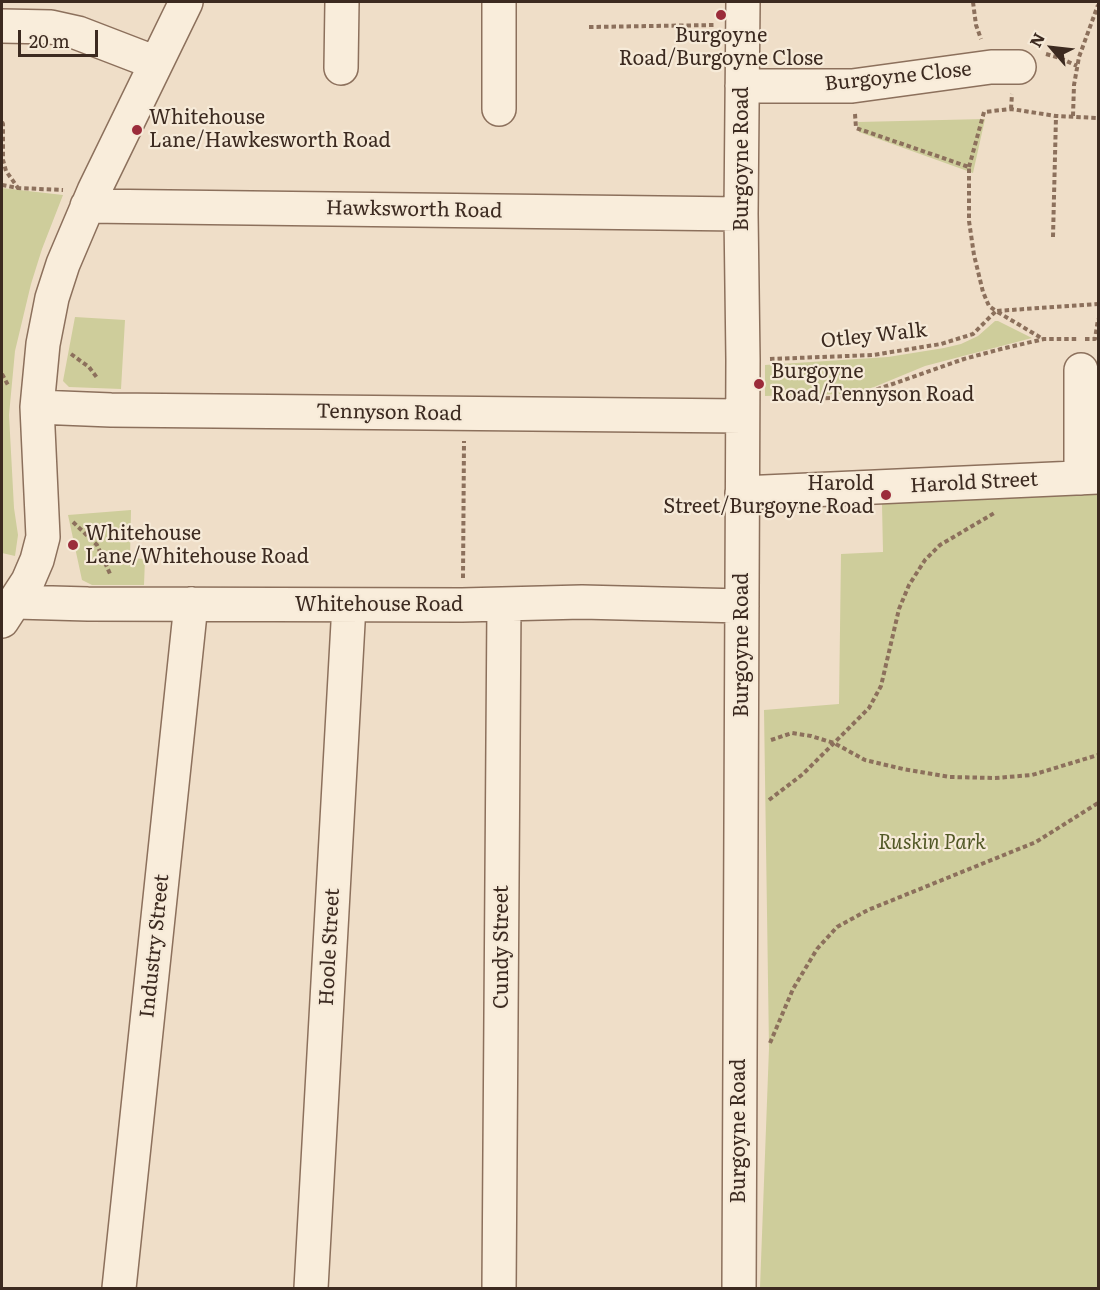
<!DOCTYPE html>
<style>
body{margin:0}
#map{position:relative;width:1100px;height:1290px;overflow:hidden;background:#efdec8;font-family:Literata,serif}
canvas{display:block}
.frame{position:absolute;inset:0;border:3px solid #3c2a20;pointer-events:none}
.north{position:absolute;left:1022px;top:18px;width:60px;height:60px;-webkit-text-stroke:4px #f6ead8;paint-order:stroke;rotate:298deg;font-size:16px;font-weight:700;line-height:24px;text-align:center;color:#3c2a20}
.north::after{content:'';display:block;margin:auto;width:21px;height:27px;background:#3c2a20;clip-path:polygon(50% 0,100% 100%,50% 72%,0 100%)}
.scale{position:absolute;left:18px;top:30px;width:80px;height:27px;box-sizing:border-box;border:3px solid #3c2a20;border-top:0;padding-left:8px;font-size:18px;line-height:21px;white-space:nowrap;color:#3c2a20;-webkit-text-stroke:4px #f6ead8;paint-order:stroke}
</style>
<div id="map">
<canvas width="1100" height="1290"></canvas>
<div class="frame"></div>
<div class="north">N</div>
<div class="scale">20 m</div>
</div>
<script>
const g = document.querySelector('canvas').getContext('2d');
g.lineJoin = 'round';
function fill(path, color) {
  g.fillStyle = color;
  g.fill(path, 'evenodd');
}
function shape(rows) {
  const path = new Path2D();
  for (const r of rows) {
    path.moveTo(r[0], r[1]);
    for (let i = 2; i < r.length; i += 2) path.lineTo(r[i], r[i + 1]);
  }
  return path;
}
function stroke(path, color, width, dash) {
  g.strokeStyle = color;
  g.lineWidth = width;
  g.lineCap = dash ? 'butt' : 'round';
  g.setLineDash(dash || []);
  g.stroke(path);
}
function label(font, color, halo, rows, align = 'center') {
  g.font = font + ' Literata,serif';
  g.lineWidth = 4.5;
  g.setLineDash([]);
  g.textBaseline = 'middle';
  g.strokeStyle = halo;
  g.fillStyle = color;
  for (const [text, x, y, turn = 0] of rows) {
    g.save();
    g.translate(x, y);
    g.rotate((+turn || 0) * Math.PI / 180);
    g.textAlign = isNaN(turn) ? turn : align;
    if (halo) g.strokeText(text, 0, 0);
    g.fillText(text, 0, 0);
    g.restore();
  }
}
const green = shape([
 [985,119,973,173,859,132,858,122],
 [2,188,63,195,42,249,31,284,15,351,9,415,14,508,18,535,15,556,2,553],
 [75,317,125,320,121,389,69,387,63,381],
 [995,321,998,321,1032,338,925,366,867,390,841,394,765,396,765,365,888,357,944,348,961,344,978,336],
 [1098,491,1098,1288,760,1288,769,1048,764,710,839,704,841,554,883,552,882,504,1020,494],
 [131,510,130,558,145,559,144,585,92,585,82,580,68,515]
]);
const path = shape([
 [973,2,976,25,981,39],
 [589,27,715,25],
 [1046,54,1060,58,1077,66],
 [1011,109,1012,94],
 [855,114,856,128,969,167,969,221,974,255,983,292,989,306,996,311,1098,304],
 [1073,116,1074,85,1079,57,1098,5],
 [2,122,3,124,3,160,6,171,18,188],
 [969,167,984,112,1011,109,1056,116,1098,118],
 [2,185,18,188,63,190],
 [1053,237,1056,116],
 [1085,339,1095,339,1098,319],
 [71,354,89,367,98,379],
 [770,359,873,355,941,344,973,334,996,311,1043,339],
 [2,374,9,387],
 [773,399,837,398,861,395,964,359,1001,349,1044,339,1078,339],
 [73,522,97,545,111,576],
 [463,578,464,441],
 [771,740,792,733,811,736,834,743,865,760,903,769,950,777,995,778,1032,775,1098,755],
 [769,800,803,774,869,708,881,686,899,609,909,585,925,560,940,545,996,512],
 [770,1043,793,989,817,949,837,927,868,910,1036,842,1098,803]
]);
const minor = shape([
 [2,26,51,27,78,33,156,63],
 [341,68,342,2],
 [742,86,852,86,991,67,1019,67],
 [499,109,499,2],
 [87,206,741,214],
 [37,407,111,410,742,416],
 [1081,478,1081,370],
 [742,493,1098,477],
 [16,602,88,604,462,605,582,602,742,606],
 [2,621,28,581,37,560,43,537,37,407,43,344,52,298,63,264,94,191,186,2],
 [119,1288,191,604],
 [311,1288,349,605],
 [499,1288,504,605],
 [739,1288,743,360,741,214,743,2]
]);
const markers = [
 [721,15,6,"#9b2c3a"],
 [137,130,6,"#9b2c3a"],
 [759,384,6,"#9b2c3a"],
 [886,495,6,"#9b2c3a"],
 [73,545,6,"#9b2c3a"]
];
const poiNames = [
 ["Burgoyne",721,36,"center"],
 ["Road/Burgoyne Close",721,59,"center"],
 ["Whitehouse",149,118],
 ["Lane/Hawkesworth Road",149,141],
 ["Burgoyne",771,372],
 ["Road/Tennyson Road",771,395],
 ["Harold",874,484,"right"],
 ["Street/Burgoyne Road",874,507,"right"],
 ["Whitehouse",85,534],
 ["Lane/Whitehouse Road",85,557]
];
const streetNames = [
 ["Burgoyne Close",898,77,-6],
 ["Burgoyne Road",742,159,-90],
 ["Hawksworth Road",414,210,1],
 ["Otley Walk",874,336,-6],
 ["Tennyson Road",389,413,1],
 ["Harold Street",974,483,-3],
 ["Whitehouse Road",379,605],
 ["Burgoyne Road",742,645,-90],
 ["Industry Street",155,946,-84],
 ["Hoole Street",330,947,-87],
 ["Cundy Street",502,947,-90],
 ["Burgoyne Road",739,1131,-90]
];
const parkNames = [
 ["Ruskin Park",932,843]
];
fill(green, '#cecd9b');
stroke(minor, '#8c705c', 36);
stroke(path, '#8c705c', 4, [4.5, 3]);
stroke(minor, '#f9eddb', 33);
for (const [x, y, r, color] of markers) {
  const dot = new Path2D();
  dot.arc(x, y, r, 0, 2 * Math.PI);
  g.fillStyle = color;
  g.fill(dot);
  stroke(dot, '#f6ead8', 2);
}
label('20px', '#3c2a20', '#f6ead8', poiNames, 'left');
label('20px', '#3c2a20', '#f6ead8', streetNames);
label('italic 20px', '#525826', '#f6ead8', parkNames);
</script>
